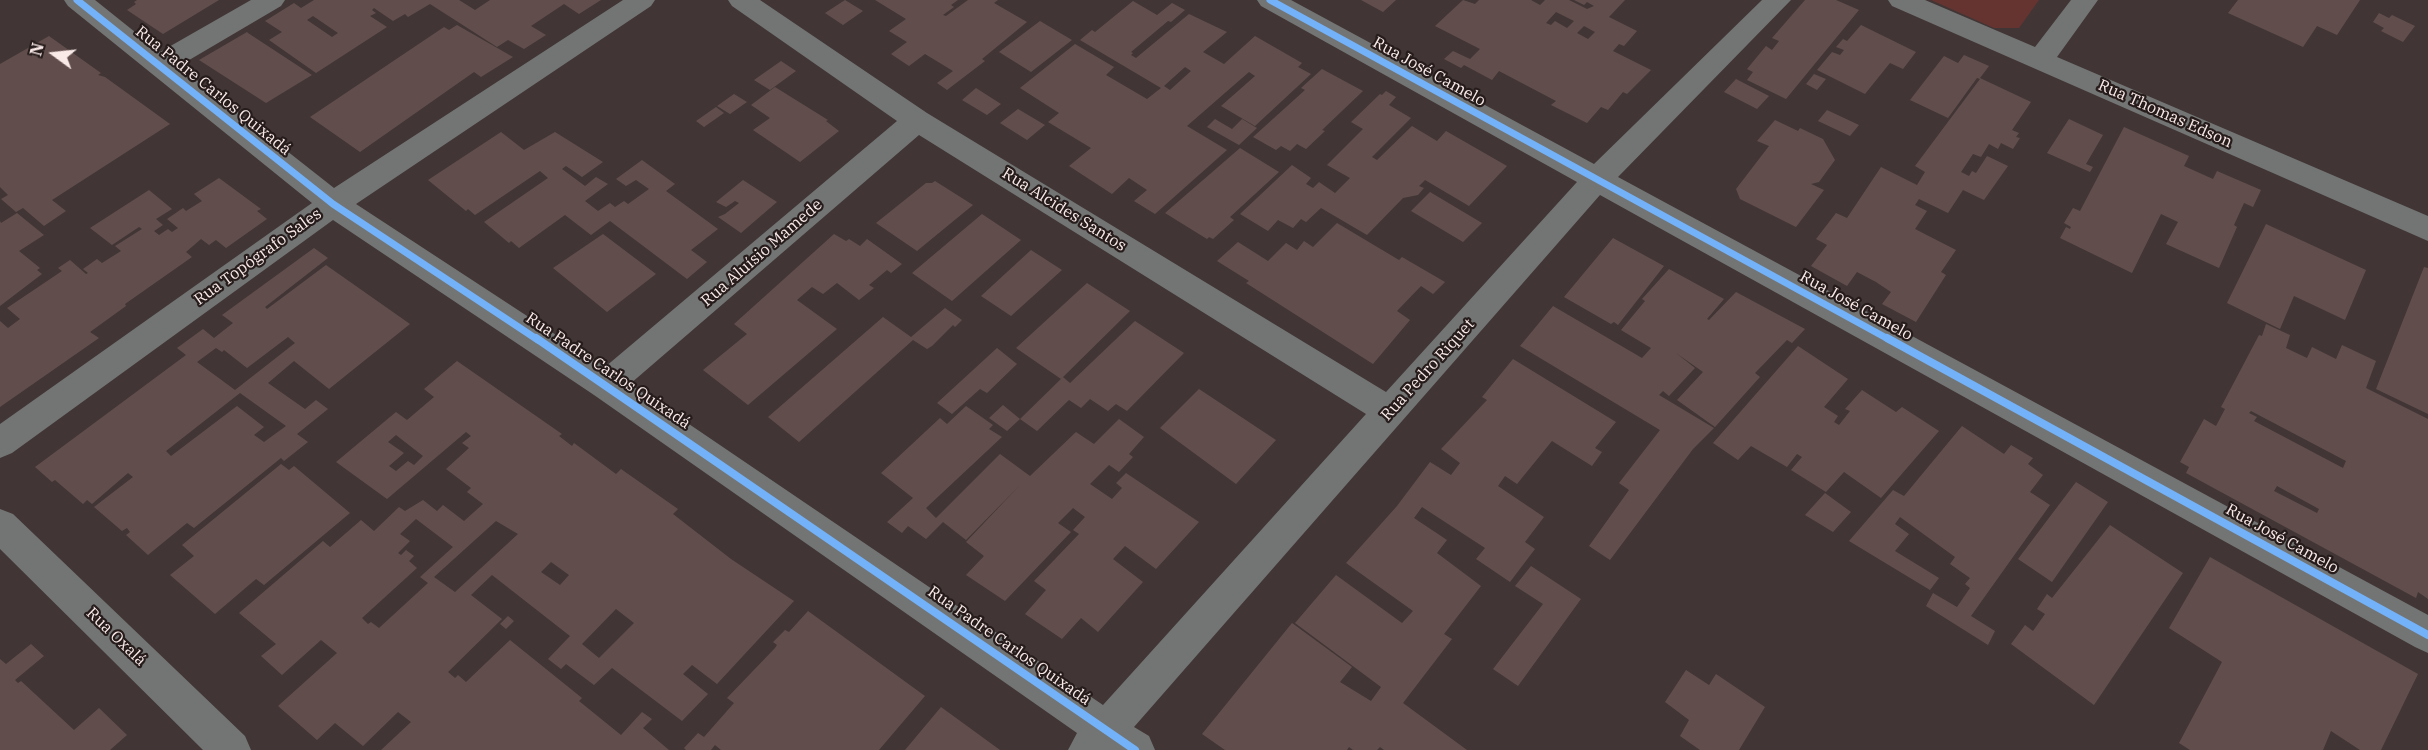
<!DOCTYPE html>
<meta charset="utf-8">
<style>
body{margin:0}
#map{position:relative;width:2428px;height:750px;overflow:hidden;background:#413635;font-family:"IBM Plex Serif",serif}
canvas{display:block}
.north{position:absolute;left:24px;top:24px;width:60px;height:60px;-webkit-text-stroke:4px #261c1b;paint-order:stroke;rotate:285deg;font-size:16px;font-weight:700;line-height:24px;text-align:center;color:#f9eae8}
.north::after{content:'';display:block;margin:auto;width:21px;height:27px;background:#f9eae8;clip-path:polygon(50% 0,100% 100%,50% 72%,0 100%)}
</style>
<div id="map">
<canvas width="2428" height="750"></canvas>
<div class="north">N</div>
</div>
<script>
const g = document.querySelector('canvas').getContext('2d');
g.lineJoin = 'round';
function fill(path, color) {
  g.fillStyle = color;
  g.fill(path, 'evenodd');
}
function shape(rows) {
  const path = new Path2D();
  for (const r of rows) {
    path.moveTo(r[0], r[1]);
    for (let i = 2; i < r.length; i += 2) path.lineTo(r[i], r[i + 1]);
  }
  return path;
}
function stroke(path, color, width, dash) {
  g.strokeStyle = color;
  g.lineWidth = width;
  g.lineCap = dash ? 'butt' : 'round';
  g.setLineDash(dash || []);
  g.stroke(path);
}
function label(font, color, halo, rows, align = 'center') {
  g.font = font + ' "IBM Plex Serif",serif';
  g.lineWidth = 4.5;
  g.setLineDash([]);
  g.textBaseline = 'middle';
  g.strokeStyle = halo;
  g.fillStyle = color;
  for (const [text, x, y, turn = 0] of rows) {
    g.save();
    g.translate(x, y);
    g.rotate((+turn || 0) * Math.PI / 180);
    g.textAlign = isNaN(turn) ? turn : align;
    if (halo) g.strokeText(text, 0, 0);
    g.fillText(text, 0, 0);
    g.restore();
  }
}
const green = shape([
 [1931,0,2039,0,2019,28,1994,28]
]);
const building = shape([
 [137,0,219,0,163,34,127,10,136,4,134,2],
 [314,0,459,0,475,10,490,0,601,0,579,14,564,4,531,26,546,35,524,49,508,40,497,47,430,4,408,17,405,14,393,21,374,8,372,10,376,13,370,16,387,27,316,73,269,40,282,32,265,21,294,3,301,8],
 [313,16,338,33,332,37,307,20],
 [845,0,863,11,843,25,825,13],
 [875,0,958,0,951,5,954,7,943,15,946,16,968,0,998,0,994,3,1027,22,982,59,985,61,947,90,937,83,953,71,925,54,909,66,891,54,907,42,889,31,906,19],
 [1361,0,1396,0,1383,12],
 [1463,0,1475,4,1479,0,1531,0,1540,5,1545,0,1569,0,1587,9,1594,6,1587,2,1584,5,1574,0,1625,0,1609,17,1637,31,1624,46,1619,44,1613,51,1651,70,1627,94,1623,92,1608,110,1601,107,1587,123,1551,105,1556,101,1499,71,1492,80,1464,65,1461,68,1444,59,1453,51,1470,59,1480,49,1435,26],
 [1556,12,1574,21,1567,28,1555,21,1551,25,1546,23],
 [1584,26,1595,32,1588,39,1577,33],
 [1805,0,1836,0,1859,10,1786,99,1747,80,1753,72,1747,69,1766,46,1772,50,1779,41,1772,38],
 [2238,0,2360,0,2337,35,2317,26,2303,47,2228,13],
 [1133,1,1157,15,1172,3,1185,10,1171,22,1168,21,1131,52,1133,53,1131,55,1136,58,1189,14,1227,32,1203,52,1224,64,1255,36,1302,63,1298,67,1311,74,1255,126,1221,106,1255,76,1249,72,1187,126,1227,150,1155,214,1134,201,1147,190,1129,178,1112,194,1069,166,1091,148,1048,122,1059,113,1020,88,1075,44,1114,67,1106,75,1147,99,1161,88,1080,40,1092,30,1095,32],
 [1185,67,1191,71,1170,90,1164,86],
 [2379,13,2389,18,2392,15,2415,26,2403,42,2381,31,2384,28,2373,22],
 [1040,21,1072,40,1031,72,999,52],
 [457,25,513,57,481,77,474,72,360,152,310,117,444,27,449,30],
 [1861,25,1916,52,1903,69,1890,63,1865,94,1817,70,1832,52,1840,55,1844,50,1836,47,1843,39,1847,41],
 [247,32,248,33,312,75,266,103,199,60],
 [49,36,101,73,98,75,105,77,170,124,52,200,66,211,44,226,23,208,16,212,1,199,8,195,0,187,0,64],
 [1964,55,1989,66,1980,78,2031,102,2012,130,2019,133,2016,137,2020,138,2013,149,2001,143,1998,149,1989,144,1981,157,1973,154,1961,172,1969,176,1972,171,1976,173,1987,156,2008,166,1984,200,1963,190,1948,213,1919,199,1915,205,1927,211,1915,229,1956,250,1941,272,1946,275,1916,322,1882,304,1891,292,1876,282,1857,272,1847,286,1811,266,1827,245,1816,239,1836,213,1847,218,1881,167,1917,185,1925,172,1915,166,1980,79,1977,78,1948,118,1910,100,1944,56,1958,63],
 [781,61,796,71,770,90,754,80],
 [1322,69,1363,91,1322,130,1325,131,1306,149,1297,144,1290,151,1281,146,1276,150,1253,137,1305,90,1301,88],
 [1814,74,1826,79,1817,90,1806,84],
 [1736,79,1769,96,1757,109,1724,92],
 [775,87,828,120,826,121,839,131,800,162,753,130,770,118,751,105],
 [976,88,1001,104,987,115,962,100],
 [1386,91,1396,97,1389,105,1411,118,1372,157,1377,160,1412,126,1437,141,1446,131,1507,166,1469,206,1425,180,1419,186,1424,188,1418,195,1403,198,1367,235,1321,208,1306,222,1301,219,1293,228,1278,220,1268,231,1240,214,1292,165,1311,178,1306,184,1313,188,1319,182,1335,193,1350,178,1327,165,1363,129,1351,122,1380,94,1382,95],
 [734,94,747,102,730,114,717,106],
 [716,107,724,113,704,127,696,121],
 [1018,109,1045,125,1027,140,1000,123],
 [1827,110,1859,125,1850,136,1818,121],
 [1215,119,1232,129,1242,119,1257,128,1239,145,1207,127],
 [2069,119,2103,135,2086,164,2093,167,2090,172,2047,153],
 [1775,120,1798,131,1800,128,1823,139,1835,160,1819,182,1811,184,1824,190,1796,227,1740,199,1736,189,1769,146,1757,141],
 [2124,127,2189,156,2184,166,2213,179,2217,171,2261,190,2253,207,2244,203,2234,225,2237,227,2219,268,2166,244,2178,222,2161,214,2132,273,2060,238,2066,227,2070,229,2071,227,2064,223,2073,208,2080,211],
 [501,132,524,150,555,132,603,162,582,177,566,166,562,169,585,186,596,177,608,184,585,201,598,211,610,203,615,207,624,201,628,204,649,189,636,180,626,186,616,179,642,160,675,184,666,191,718,229,691,250,707,262,687,279,610,221,591,235,565,215,519,248,511,241,509,243,484,222,548,178,540,171,475,215,468,209,466,211,428,180],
 [1240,148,1279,172,1230,217,1234,220,1213,239,1209,237,1207,239,1165,213],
 [219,178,261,209,257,211,267,219,226,248,216,240,209,245,201,239,186,252,192,257,125,304,126,306,90,332,99,338,0,407,0,321,8,328,20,319,7,308,62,271,58,268,70,260,86,274,88,273,83,269,97,259,102,263,121,251,115,246,142,229,139,227,112,245,90,228,149,190,172,209,156,219,163,225,154,231,159,235,168,229,172,232,178,228,167,219,183,208,186,211,202,201,194,194],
 [743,180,777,202,741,233,718,217,725,214,739,203,735,201,726,207,716,202],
 [935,181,973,205,917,251,876,223,926,183,932,183],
 [1430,192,1482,223,1463,242,1411,211],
 [17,213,44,235,19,251,40,268,37,270,42,274,0,306,0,221,1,223],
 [982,214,1021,240,952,301,912,273],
 [1337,223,1399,260,1402,257,1445,282,1433,294,1421,286,1397,311,1410,320,1373,364,1246,283,1249,281,1217,261,1238,242,1268,261,1286,243,1297,250,1304,241,1313,247],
 [2266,224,2366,270,2345,320,2294,296,2280,329,2227,303],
 [603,234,656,274,607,312,553,268],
 [834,234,846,241,849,239,860,246,867,239,902,264,891,273,887,270,869,285,874,288,859,300,837,283,823,294,812,287,797,300,837,329,748,405,703,370,747,334,734,324],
 [1613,238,1664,266,1618,325,1614,322,1611,324,1564,297],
 [314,248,328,258,265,307,267,309,326,265,410,324,329,389,294,361,268,383,305,409,316,400,328,409,297,434,308,442,284,461,281,458,194,528,187,523,148,555,126,535,130,532,127,528,122,531,94,507,133,477,128,473,92,504,87,500,83,504,55,480,52,482,35,467,186,355,177,348,203,329,214,338,233,323,222,315],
 [288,337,295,343,235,390,197,362,216,348,222,352,224,350,247,368],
 [240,393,286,426,264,442,254,435,264,427,237,406,171,456,166,451],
 [1031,250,1062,270,1011,316,981,296],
 [2424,267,2428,268,2428,414,2376,389],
 [1669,269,1724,299,1707,319,1709,320,1736,292,1805,329,1792,343,1787,340,1755,373,1760,377,1715,427,1677,400,1703,372,1676,353,1695,368,1669,396,1663,391,1659,395,1714,428,1693,449,1610,560,1589,546,1629,490,1619,483,1660,430,1520,346,1553,306,1642,358,1651,348,1621,330,1645,301,1642,299],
 [1087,283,1130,311,1061,379,1016,348],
 [945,308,962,320,955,327,953,325,932,346,927,349,913,340,799,442,768,417,883,317,911,337],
 [1135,321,1184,353,1127,411,1116,404,1108,411,1090,399,1081,408,1069,400,1037,431,1020,419,1063,377,1070,383],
 [2266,324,2290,335,2286,348,2307,358,2312,347,2336,359,2342,345,2376,361,2366,388,2428,419,2428,599,2418,592,2416,598,2186,473,2189,467,2180,462,2204,419,2216,426,2225,409,2221,407,2259,335,2262,336],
 [2251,411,2346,461,2343,468,2254,421,2257,417,2249,413],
 [2277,486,2319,509,2317,513,2274,491],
 [1798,346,1848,379,1824,407,1838,416,1834,422,1839,425,1850,411,1845,409,1862,390,1896,412,1902,407,1939,431,1881,498,1844,472,1826,492,1791,470,1802,457,1797,454,1787,467,1751,446,1738,460,1713,443],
 [997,348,1017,364,987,393,980,389,952,414,937,403],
 [1513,359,1616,422,1595,448,1602,452,1592,466,1552,441,1517,484,1505,476,1498,486,1544,517,1525,542,1535,549,1510,582,1476,559,1485,548,1422,507,1414,518,1447,540,1437,553,1481,586,1444,634,1452,639,1403,703,1467,750,1384,750,1380,747,1377,750,1353,750,1349,747,1347,750,1225,750,1202,734,1292,623,1352,667,1340,682,1371,701,1381,687,1295,623,1336,575,1402,623,1413,611,1346,563,1397,506,1430,462,1451,475,1460,463,1441,449,1487,400,1482,397],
 [457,361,562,434,559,436,572,446,574,443,616,474,621,469,678,509,673,514,731,559,794,601,717,684,692,665,683,674,708,694,682,721,612,668,594,685,566,664,561,669,548,659,570,636,492,575,471,595,502,619,448,672,455,678,458,675,466,682,510,640,582,698,579,701,621,735,642,712,652,719,643,728,669,750,381,750,411,722,398,712,363,746,335,723,317,740,278,706,337,653,321,640,282,675,261,656,276,644,239,613,323,541,330,547,361,520,374,531,399,507,405,511,423,500,437,511,443,505,464,521,483,504,467,492,471,488,446,469,469,448,462,443,471,436,466,432,387,499,336,462,396,412,407,420,434,397,424,389],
 [396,435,423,456,414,465,408,461,396,471,389,466,404,453,388,442],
 [416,519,453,547,420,577,428,583,379,628,371,622,368,624,362,618,417,568,409,561,414,556,406,550,401,555,398,553,410,541,400,534],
 [496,521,518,534,455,592,434,577],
 [551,562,569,575,560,585,541,572],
 [616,609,634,623,599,658,582,644],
 [1199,389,1276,440,1236,484,1160,428],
 [1003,405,1020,419,1007,431,989,418],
 [966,406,993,425,989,429,1002,437,926,508,936,518,1000,454,1030,476,1076,432,1094,444,1119,419,1144,437,1129,454,1133,457,1119,472,1109,465,1090,484,1112,499,1122,488,1116,483,1126,473,1199,522,1156,569,1125,546,1113,559,1143,582,1098,632,1081,618,1062,639,1025,614,1046,590,1034,581,1079,534,1073,530,1085,517,1073,508,1058,523,1071,532,1005,601,966,575,984,556,966,542,1020,485,966,540,943,522,926,539,908,526,902,533,887,522,913,498,881,473,940,418,947,424],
 [1962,426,2004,454,2011,445,2033,458,2028,464,2043,475,2030,492,2050,505,1971,616,1995,631,1988,645,1926,606,1933,593,1957,607,1970,588,1965,584,1970,578,1950,564,1955,557,1900,517,1895,524,1909,534,1895,551,1939,578,1930,590,1849,541,1893,490,1904,496],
 [281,464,289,470,294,466,350,513,264,585,256,579,215,614,170,575,194,556,182,545],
 [2076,482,2108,502,2052,582,2018,559],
 [1825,493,1851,512,1833,532,1805,515],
 [2110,525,2183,573,2094,705,2011,644,2025,625,2033,631,2045,614,2037,609,2047,594,2052,598],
 [2210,557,2418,674,2381,750,2360,750,2331,731,2323,750,2190,750,2179,743,2222,662,2169,628],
 [1531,566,1581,599,1518,686,1493,669,1543,604,1515,586],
 [808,611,925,696,879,750,721,750,715,745,711,750,686,750,684,748,698,733,704,737,734,703,727,698,775,648,777,645,773,642,785,630,789,632],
 [508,616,514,621,506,629,500,624],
 [31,644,44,656,15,680,18,683,21,681,74,730,99,708,127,735,110,750,0,750,0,659,6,664],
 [1686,670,1709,685,1716,674,1765,707,1739,750,1700,750,1680,736,1689,720,1665,702],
 [941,707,1000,750,905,750]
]);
const minor = shape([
 [64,0,95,0,160,52,251,0,285,0,281,6,179,66,334,188,623,0,655,0,651,6,356,204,605,367,897,121,732,6,728,0,760,0,927,113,1386,392,1577,182,1261,6,1257,0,1291,0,1594,164,1762,0,1791,0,1618,177,2428,615,2428,653,2415,647,1600,195,1134,727,1149,736,1155,750,1068,750,1077,733,594,395,333,220,12,453,0,458,0,424,312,203,68,6,64,0],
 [919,135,1366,414,1103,705,630,384,919,135],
 [1888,0,1925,0,2035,47,2071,0,2098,0,2057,57,2428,216,2428,241,1892,6,1888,0],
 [0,509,13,514,245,736,251,750,203,750,0,549,0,509]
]);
const cyclewayFar1 = shape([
 [77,0,333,204,538,340],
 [1270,0,1890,340]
]);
const cycleway = shape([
 [536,338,1135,750],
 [1887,338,2428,635]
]);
const streetNames = [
 ["Rua José Camelo",1429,72,29],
 ["Rua Padre Carlos Quixadá",213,91,39],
 ["Rua Thomas Edson",2165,114,24],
 ["Rua Alcides Santos",1064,210,32],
 ["Rua Aluísio Mamede",762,253,-41],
 ["Rua Topógrafo Sales",258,257,-36],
 ["Rua José Camelo",1856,306,29],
 ["Rua Pedro Riquet",1428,370,-48],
 ["Rua Padre Carlos Quixadá",608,371,34],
 ["Rua José Camelo",2282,539,29],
 ["Rua Oxalá",116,637,44],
 ["Rua Padre Carlos Quixadá",1009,646,35]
];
fill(green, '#653431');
fill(building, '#614e4c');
fill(minor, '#737575');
stroke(cyclewayFar1, '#73b2f8', 7);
stroke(cycleway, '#73b2f8', 8);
label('16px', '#f9eae8', '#261c1b', streetNames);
</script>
